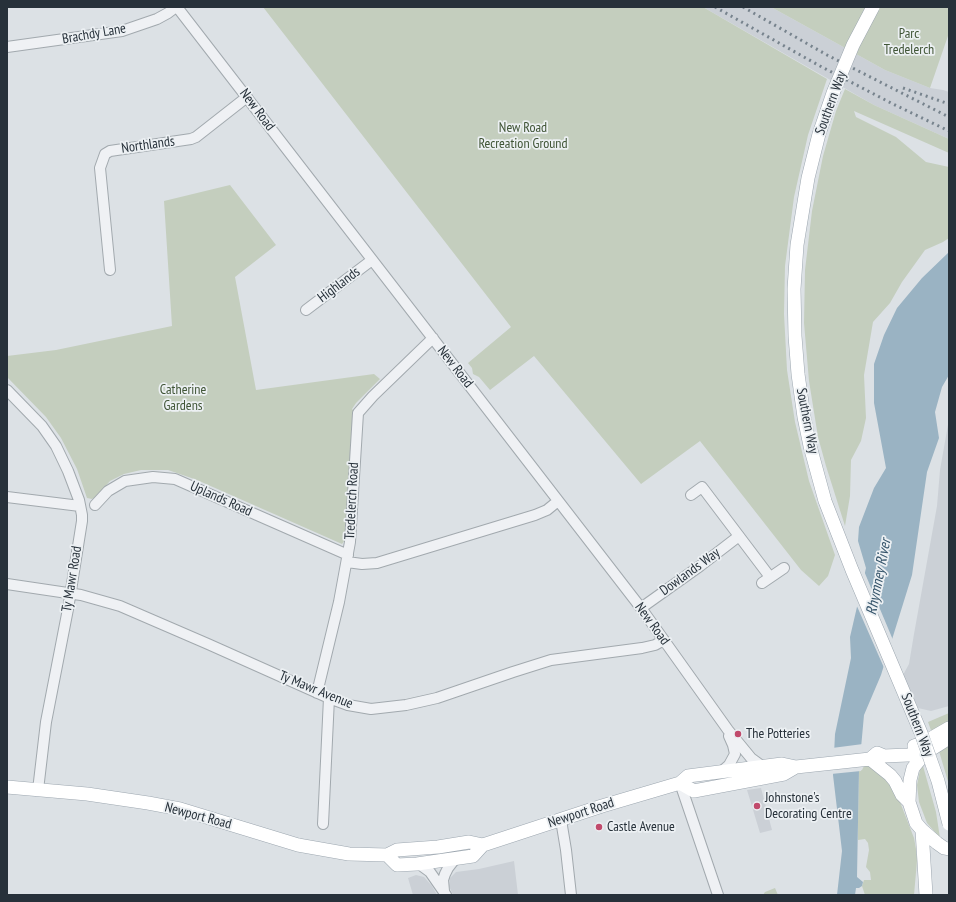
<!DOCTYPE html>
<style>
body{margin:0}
#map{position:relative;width:956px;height:902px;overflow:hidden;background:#dce1e5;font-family:"PT Sans Narrow",sans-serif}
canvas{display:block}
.frame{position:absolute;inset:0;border:8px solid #27313a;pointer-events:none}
</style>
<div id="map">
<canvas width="956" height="902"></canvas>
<div class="frame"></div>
</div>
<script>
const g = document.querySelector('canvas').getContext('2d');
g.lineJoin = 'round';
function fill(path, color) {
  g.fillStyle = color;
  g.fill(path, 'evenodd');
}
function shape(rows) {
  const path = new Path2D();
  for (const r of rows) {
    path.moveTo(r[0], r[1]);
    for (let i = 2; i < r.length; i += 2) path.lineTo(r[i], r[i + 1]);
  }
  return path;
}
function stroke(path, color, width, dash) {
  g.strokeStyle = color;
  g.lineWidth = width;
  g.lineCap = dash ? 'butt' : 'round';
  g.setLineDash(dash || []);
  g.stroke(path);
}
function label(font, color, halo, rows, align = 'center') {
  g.font = font + ' "PT Sans Narrow",sans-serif';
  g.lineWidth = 3.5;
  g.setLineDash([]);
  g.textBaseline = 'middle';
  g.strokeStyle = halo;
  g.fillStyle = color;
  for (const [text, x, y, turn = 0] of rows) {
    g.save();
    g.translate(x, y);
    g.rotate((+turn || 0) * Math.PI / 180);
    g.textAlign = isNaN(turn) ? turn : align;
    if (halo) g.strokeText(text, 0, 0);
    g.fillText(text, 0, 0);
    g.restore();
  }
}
const built = shape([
 [703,7,771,7,885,70,930,88,943,90,949,92,949,139,874,105],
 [949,419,949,706,931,711,918,708,903,675,909,664,914,634,937,506,940,470],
 [761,788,772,830,760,833,747,790],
 [514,861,518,895,453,895,449,886,450,878,456,872,479,869],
 [416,875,424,877,432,886,437,895,413,895,408,878]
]);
const green = shape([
 [263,7,703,7,827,79,808,135,794,197,785,266,784,314,787,370,795,422,809,481,835,555,828,576,819,586,801,570,700,441,641,484,534,356,490,390,479,377,473,374,472,368,468,363,511,327],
 [771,7,949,7,949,33,930,88,885,70],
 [845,89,874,105,949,139,949,153,854,111,856,117,896,137,926,162,949,167,949,238,943,242,925,250,902,282,890,303,873,322,864,375,866,418,861,441,851,460,850,496,845,526,826,466,818,437,809,381,804,323,805,270,812,211,823,156,836,111],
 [230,185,276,245,235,277,256,390,374,374,380,379,356,403,352,409,354,411,352,426,345,540,342,544,197,480,168,470,141,470,124,474,110,481,96,497,92,499,87,498,77,469,61,438,46,417,7,377,7,356,56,350,172,326,164,201],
 [949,713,949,724,932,733,928,722],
 [949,745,949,785,939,751],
 [864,766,869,766,878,770,895,789,914,838,916,849,917,861,914,895,865,895,862,886,864,880,871,880,870,872,866,867,869,850,868,843,865,839,858,840,858,822,859,771,862,770],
 [923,766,936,812,940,838,927,823,919,802,917,785,920,770],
 [775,888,778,895,763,895,765,892]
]);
const water = shape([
 [949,252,949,375,942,387,935,412,939,438,927,472,912,575,881,675,864,715,859,770,858,822,857,877,863,882,862,886,859,888,856,888,855,895,837,895,842,851,833,775,835,734,851,658,850,637,866,568,858,541,859,527,874,488,886,468,874,403,874,364,884,335,897,308,922,278]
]);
const pier = shape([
 [864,571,893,640,885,670,856,604],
 [863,744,861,771,831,774,832,748]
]);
const minor = shape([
 [177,7,641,608,728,730,751,758,762,766],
 [7,47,122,31,157,19,168,13,176,7],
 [110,270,100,168,105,154,110,151,191,139,196,137,247,97],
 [306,310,372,260],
 [7,390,42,426,56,446,68,471,79,500,82,515,82,521,68,609,46,722,38,790],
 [691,495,702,487,770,577],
 [7,497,80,506],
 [95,505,108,491,125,481,153,477,175,479,348,555],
 [347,562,362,564,377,563,535,515,547,510,558,501],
 [762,583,784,568],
 [7,584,81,595,120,606,208,644,329,698,348,705,371,709,406,705,437,698,513,672,551,660,642,648,655,645,664,640],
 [641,608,700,566,739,536],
 [317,693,339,602,350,542,358,413,373,396,433,338],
 [722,771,729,765,735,754,733,745,729,736],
 [680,783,718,895],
 [561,820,566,850,571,895],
 [323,824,329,698],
 [419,864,430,872,446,895],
 [444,891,443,880,445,874,448,868,455,859]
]);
const major = shape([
 [949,738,927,752,917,763,913,768,910,780,909,802,916,823,922,830,937,843,944,848,949,849],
 [914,746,923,743,949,728],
 [870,759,890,775,895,781,902,795,909,802],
 [680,783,694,791,784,774,796,767],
 [7,787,87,794,148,803,180,809,298,845,349,854,387,855,397,850,438,847,469,842,483,845,602,806,680,783,688,776,782,764,796,767,870,759,877,753,884,756,908,755,927,752],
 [922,830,926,895],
 [387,855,397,865,417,864,473,856,483,845]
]);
const rail = shape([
 [715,7,820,66,893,104,949,131],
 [743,7,827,55,949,117],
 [903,88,949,104]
]);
const majorBridge = shape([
 [873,7,853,45,833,93,819,134,808,178,797,245,794,289,795,336,798,374,804,417,810,446,825,501,852,570,921,733,938,781,949,824]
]);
const markers = [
 [738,734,4,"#c14a6c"],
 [757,806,4,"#c14a6c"],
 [599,827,4,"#c14a6c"]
];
const streetNames = [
 ["Brachdy Lane",94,34,-10],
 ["Southern Way",831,103,-70],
 ["New Road",257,110,53],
 ["Northlands",148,145,-8],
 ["Highlands",339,285,-37],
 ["New Road",455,367,52],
 ["Southern Way",807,421,79],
 ["Uplands Road",221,499,24],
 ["Tredelerch Road",352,501,-87],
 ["Dowlands Way",690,572,-36],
 ["Ty Mawr Road",72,579,-81],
 ["New Road",652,624,54],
 ["Ty Mawr Avenue",316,690,22],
 ["Southern Way",917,725,69],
 ["Newport Road",581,813,-18],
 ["Newport Road",198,816,15]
];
const parkNames = [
 ["Parc",909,34],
 ["Tredelerch",909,50],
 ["New Road",523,128],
 ["Recreation Ground",523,144],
 ["Catherine",183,390],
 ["Gardens",183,406]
];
const poiNames = [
 ["The Potteries",746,734],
 ["Johnstone's",765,798],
 ["Decorating Centre",765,814],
 ["Castle Avenue",607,827]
];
const waterNames = [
 ["Rhymney River",879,577,-79]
];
fill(built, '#cbd0d6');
fill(green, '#c4cebe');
fill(water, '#9ab3c3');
fill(pier, '#dce1e5');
stroke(minor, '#a2a9ae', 12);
stroke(major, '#9da7b0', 14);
stroke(minor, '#eff1f4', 10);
stroke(major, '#fff', 13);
stroke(rail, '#77838d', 3, [2, 4]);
stroke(majorBridge, '#9da7b0', 14, []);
stroke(majorBridge, '#fff', 13);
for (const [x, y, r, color] of markers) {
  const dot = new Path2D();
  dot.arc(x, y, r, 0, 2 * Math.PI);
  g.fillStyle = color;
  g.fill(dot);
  stroke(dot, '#ecf0f3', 1.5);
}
label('14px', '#27313a', '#ecf0f3', streetNames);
label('14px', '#405536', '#ecf0f3', parkNames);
label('14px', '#27313a', '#ecf0f3', poiNames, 'left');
label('italic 15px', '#35546a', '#ecf0f3', waterNames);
</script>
